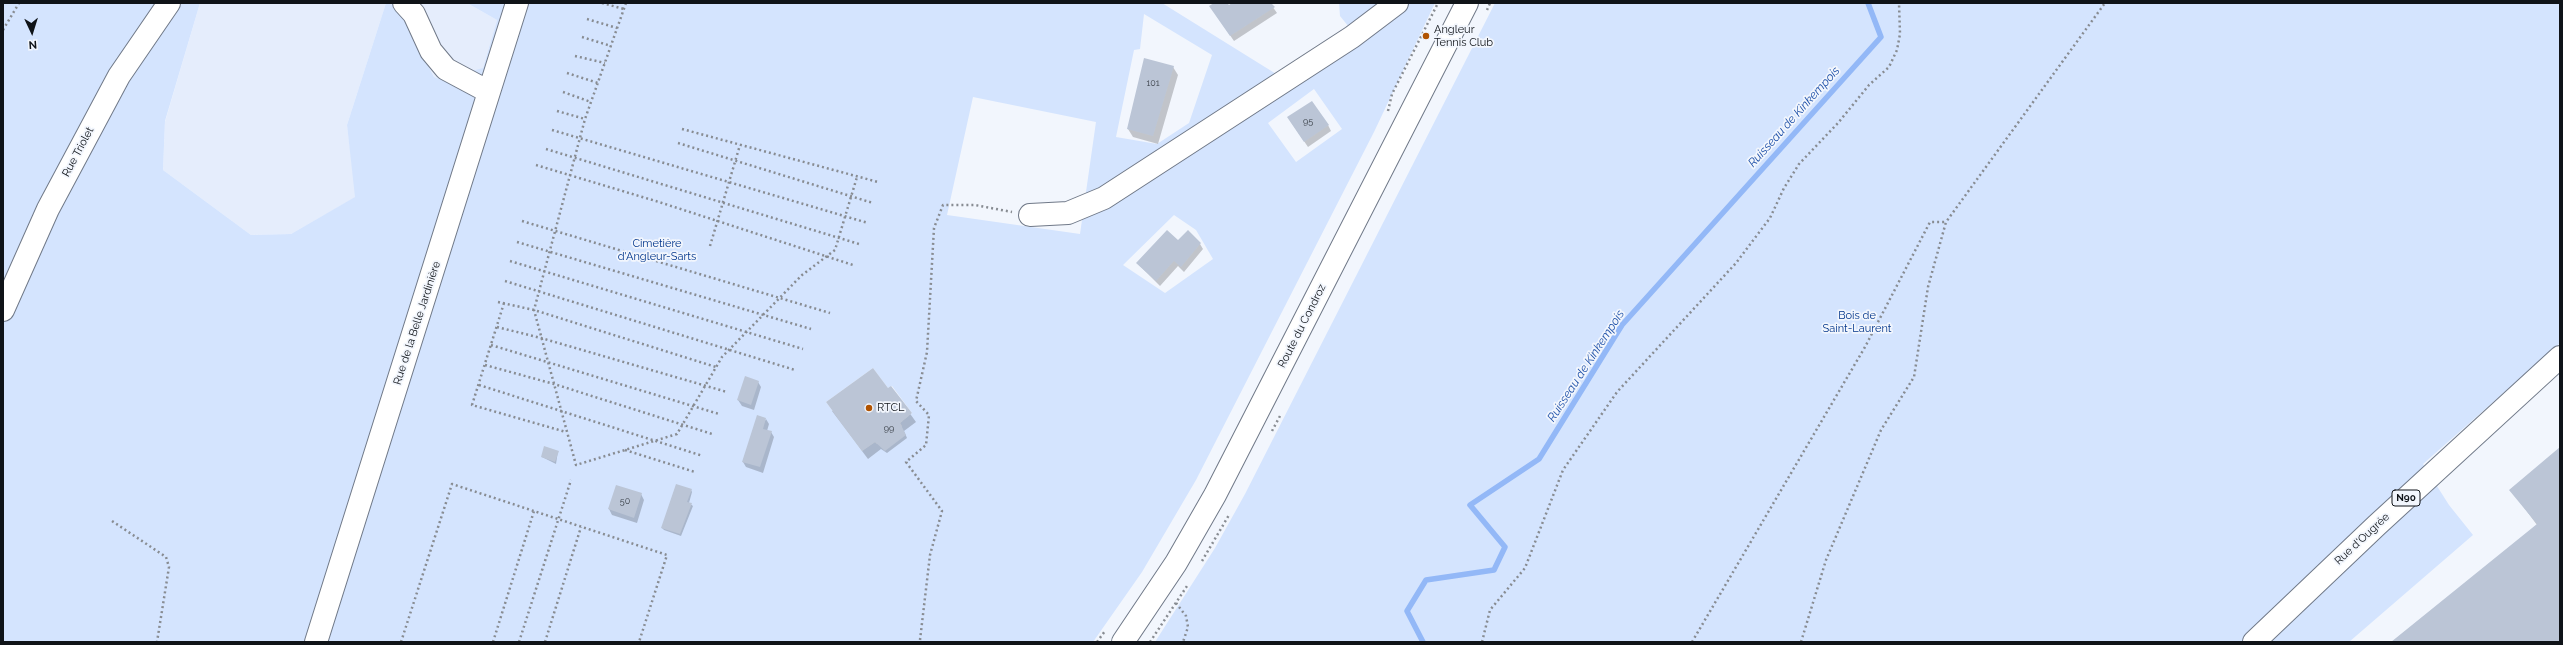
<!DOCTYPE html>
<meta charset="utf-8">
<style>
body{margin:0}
#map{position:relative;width:2563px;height:645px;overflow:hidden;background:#f2f6fd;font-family:Raleway,sans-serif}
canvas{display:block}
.frame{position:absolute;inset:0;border:4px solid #0f1318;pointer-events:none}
.north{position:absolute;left:12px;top:12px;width:40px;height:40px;-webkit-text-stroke:3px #f2f6fd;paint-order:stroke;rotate:176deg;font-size:11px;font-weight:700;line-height:16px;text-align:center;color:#0f1318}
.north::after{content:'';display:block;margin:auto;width:14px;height:18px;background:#0f1318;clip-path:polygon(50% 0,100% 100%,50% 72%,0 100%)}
</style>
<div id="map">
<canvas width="2563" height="645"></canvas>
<div class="frame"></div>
<div class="north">N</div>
</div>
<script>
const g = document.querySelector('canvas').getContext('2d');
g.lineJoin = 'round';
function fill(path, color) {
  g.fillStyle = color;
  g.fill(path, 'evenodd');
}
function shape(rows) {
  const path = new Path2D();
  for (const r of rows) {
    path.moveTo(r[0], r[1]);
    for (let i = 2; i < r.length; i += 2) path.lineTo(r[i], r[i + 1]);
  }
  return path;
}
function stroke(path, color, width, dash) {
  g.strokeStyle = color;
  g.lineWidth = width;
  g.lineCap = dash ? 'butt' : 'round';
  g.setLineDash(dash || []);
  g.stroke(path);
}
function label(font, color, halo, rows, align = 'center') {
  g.font = font + ' Raleway,sans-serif';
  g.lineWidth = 3.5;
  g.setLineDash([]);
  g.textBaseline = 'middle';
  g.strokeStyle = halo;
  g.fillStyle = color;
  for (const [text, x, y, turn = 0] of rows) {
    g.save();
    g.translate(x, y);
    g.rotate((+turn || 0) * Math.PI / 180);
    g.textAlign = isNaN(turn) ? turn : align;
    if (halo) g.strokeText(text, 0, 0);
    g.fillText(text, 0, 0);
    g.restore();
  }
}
const built = shape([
 [200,3,386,3,347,125,356,197,291,234,251,235,163,170,165,122],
 [388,3,467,3,497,20,483,68,467,89,434,77,399,10]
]);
const green = shape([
 [3,3,200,3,165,121,163,170,251,235,291,234,355,197,347,125,386,3,394,5,399,10,434,77,467,89,472,71,483,68,497,20,467,3,1162,3,1281,77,1353,32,1340,16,1339,3,1435,3,1374,132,1196,480,1142,572,1093,642,3,642],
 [1144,14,1212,55,1189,123,1157,144,1116,137,1134,50,1140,49],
 [1314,89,1342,129,1296,162,1268,123],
 [973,97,1096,122,1080,234,947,215],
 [1174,215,1196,230,1213,259,1165,293,1123,265],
 [873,368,888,388,892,386,912,413,900,423,902,426,901,428,877,444,875,442,862,451,826,402],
 [1495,3,2560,3,2560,343,2423,464,2449,505,2473,535,2349,642,1155,642,1215,548,1245,494]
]);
const shadow = shape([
 [1216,3,1226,3,1229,7,1234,3,1270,3,1277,13,1234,41,1214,12],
 [1173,67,1178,75,1158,144,1133,137,1128,129],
 [1291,122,1328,125,1331,131,1308,147],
 [1178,242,1200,244,1203,249,1184,272,1178,266,1160,286,1137,263],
 [758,382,761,387,754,410,742,406,738,400],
 [891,387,916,422,904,431,907,438,887,453,881,449,868,459,832,411],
 [766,419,769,424,767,431,771,432,774,437,763,473,746,467,743,462],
 [2560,449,2560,642,2392,642,2537,525,2511,490],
 [558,451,556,464,542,457],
 [691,490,692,492,689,503,693,506,681,536,664,530,662,528],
 [641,494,644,500,637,523,612,515,609,509]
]);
const stream = shape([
 [1423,642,1407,611,1426,580,1494,570,1505,547,1470,505,1539,459,1622,325,1881,37,1868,3]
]);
const building = shape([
 [1214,3,1227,3,1229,5,1232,3,1271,3,1275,7,1230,36,1209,6],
 [1144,58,1174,66,1153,136,1127,129],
 [1312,101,1329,125,1304,142,1287,117],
 [1167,230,1178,240,1188,230,1201,243,1181,267,1174,261,1156,281,1136,263],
 [873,368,888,388,891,386,912,413,900,423,906,435,885,451,875,442,862,451,826,402],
 [745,376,759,381,751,405,737,400],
 [757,415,766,418,763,429,772,431,760,467,742,462],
 [544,446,559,451,555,462,541,457],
 [2560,447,2560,642,2391,642,2537,524,2509,490],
 [676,484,692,489,687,502,692,503,680,534,661,528],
 [616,485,642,493,634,518,608,509]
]);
const path = shape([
 [602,3,624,9],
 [626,3,585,119,534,310,576,465,677,434,722,357,802,275,835,250,857,177],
 [1487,10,1490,3],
 [587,19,617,28],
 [3,30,19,3],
 [582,37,611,46],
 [575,56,605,63],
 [567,73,598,83],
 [563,92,591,102],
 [557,111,585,119],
 [1388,111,1392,94,1438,3],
 [682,129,878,182],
 [552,130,868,223],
 [678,143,873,203],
 [546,149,859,244],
 [536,165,659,202,853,265],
 [522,221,830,313],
 [517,242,811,329],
 [710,246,740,145],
 [510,261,803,349],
 [505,281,795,370],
 [498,302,534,310,716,367],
 [504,303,472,405,566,432],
 [497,327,541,338,727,392],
 [491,345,719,414],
 [485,365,554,384,712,434],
 [479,385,703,456],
 [1272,431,1280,416],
 [625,450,695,472],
 [112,521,166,557,169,567,157,642],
 [1202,561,1229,515],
 [1176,603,1186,616,1188,627,1183,642],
 [920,640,930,555,942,511,906,462,926,445,929,415,916,401,927,352,934,228,943,205,975,205,1012,212],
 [401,642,452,484,667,555,639,642],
 [493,642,534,511],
 [519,642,571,480],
 [545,642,581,527],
 [1097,642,1105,631],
 [1150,642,1187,586],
 [1482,642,1490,610,1525,568,1563,470,1617,392,1736,263,1770,218,1784,188,1799,164,1838,123,1869,85,1889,67,1897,50,1900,34,1899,3],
 [1692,642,1865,347,1930,222,1946,222],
 [1801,642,1826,560,1881,430,1914,377,1928,287,1946,222,2105,3]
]);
const minor = shape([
 [404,3,414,14,431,51,446,69,489,92],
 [1030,215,1068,213,1104,198,1352,37,1397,3],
 [3,310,48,209,119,76,169,3],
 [316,642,517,3]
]);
const major = shape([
 [1123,642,1176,563,1215,495,1467,3],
 [2254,642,2377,525,2560,357]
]);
const markers = [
 [1426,36,4,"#b15301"],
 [869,408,4,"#b15301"]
];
const numberNames = [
 ["101",1153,83],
 ["95",1308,121],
 ["99",889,428],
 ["50",625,501]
];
const shields = [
 [2406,498,28]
];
const shieldNames = [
 ["N90",2406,498]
];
const poiNames = [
 ["Angleur",1434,30],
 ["Tennis Club",1434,43],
 ["RTCL",877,408]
];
const streetNames = [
 ["Rue Triolet",78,152,-62],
 ["Rue de la Belle Jardinière",417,323,-72],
 ["Route du Condroz",1302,326,-63],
 ["Rue d'Ougrée",2362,539,-43]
];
const parkNames = [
 ["Cimetière",657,244],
 ["d'Angleur-Sarts",657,257],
 ["Bois de",1857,316],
 ["Saint-Laurent",1857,329]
];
const waterNames = [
 ["Ruisseau de Kinkempois",1794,117,-48],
 ["Ruisseau de Kinkempois",1586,366,-57]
];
fill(built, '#e5edfc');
fill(green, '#d4e4fe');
fill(shadow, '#0003');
stroke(stream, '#93b8f7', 5.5);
fill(building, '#bbc5d6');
stroke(minor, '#707988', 24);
stroke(major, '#707988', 24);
stroke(path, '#888c92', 2.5, [2, 3]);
stroke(minor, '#fff', 22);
stroke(major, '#fff', 22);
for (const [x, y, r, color] of markers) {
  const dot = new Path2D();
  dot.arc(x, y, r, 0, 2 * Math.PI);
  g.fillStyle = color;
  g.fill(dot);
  stroke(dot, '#f2f6fd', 1.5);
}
label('9px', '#3a4048', null, numberNames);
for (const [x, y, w] of shields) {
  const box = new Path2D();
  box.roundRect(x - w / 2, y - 8, w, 16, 3);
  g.fillStyle = '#f2f6fd';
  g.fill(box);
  stroke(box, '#0f1318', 1);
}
label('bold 10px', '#0f1318', null, shieldNames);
label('11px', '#0f1318', '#f2f6fd', poiNames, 'left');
label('11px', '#0f1318', '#f2f6fd', streetNames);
label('11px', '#00358b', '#f2f6fd', parkNames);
label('italic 12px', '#1c4fa8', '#f2f6fd', waterNames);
</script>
